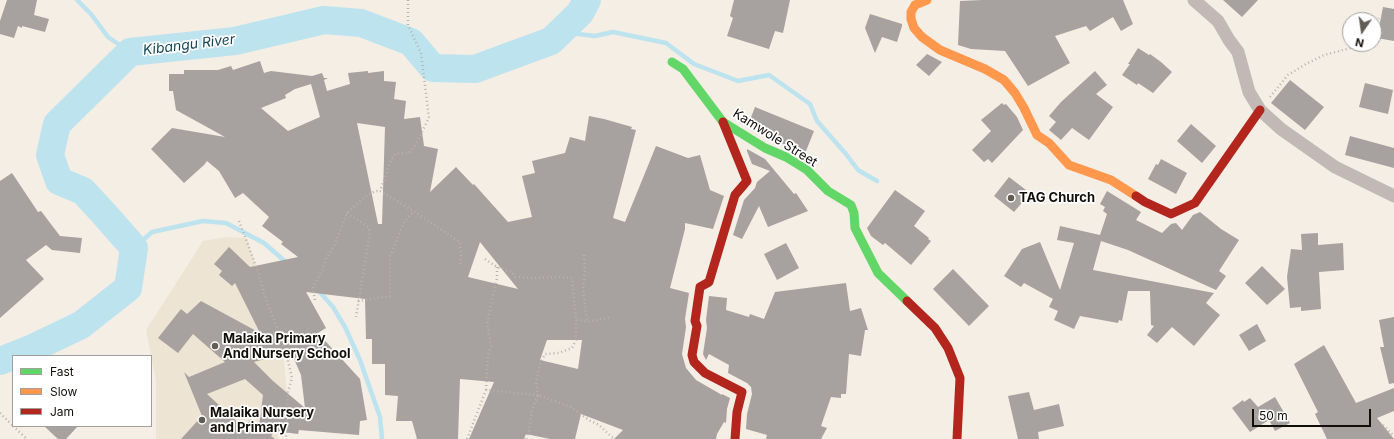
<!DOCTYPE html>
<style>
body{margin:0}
#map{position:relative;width:1394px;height:439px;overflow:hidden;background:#f4eee5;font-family:Inter,sans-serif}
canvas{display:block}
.legend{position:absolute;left:12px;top:355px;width:140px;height:72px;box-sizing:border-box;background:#fff;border:1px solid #a09f9d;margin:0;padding:5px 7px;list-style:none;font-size:12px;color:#120e09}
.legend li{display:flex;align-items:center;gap:8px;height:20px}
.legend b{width:20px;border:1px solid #a09f9d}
.north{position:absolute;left:1342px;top:12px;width:40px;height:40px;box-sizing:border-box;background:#fff;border:1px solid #a09f9d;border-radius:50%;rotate:193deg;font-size:11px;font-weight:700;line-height:16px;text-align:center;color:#120e09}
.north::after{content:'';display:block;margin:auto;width:14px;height:18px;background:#615c56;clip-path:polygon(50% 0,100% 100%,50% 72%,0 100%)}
.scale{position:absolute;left:1252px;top:409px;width:119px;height:18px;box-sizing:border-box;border:2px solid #120e09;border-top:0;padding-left:5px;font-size:12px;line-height:14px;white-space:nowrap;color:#120e09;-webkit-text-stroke:3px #fff;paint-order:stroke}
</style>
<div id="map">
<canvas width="1394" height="439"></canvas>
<ul class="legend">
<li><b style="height:5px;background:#63d668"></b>Fast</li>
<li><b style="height:5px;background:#ff974d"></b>Slow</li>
<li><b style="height:5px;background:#b3261e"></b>Jam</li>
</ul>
<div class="north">N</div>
<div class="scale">50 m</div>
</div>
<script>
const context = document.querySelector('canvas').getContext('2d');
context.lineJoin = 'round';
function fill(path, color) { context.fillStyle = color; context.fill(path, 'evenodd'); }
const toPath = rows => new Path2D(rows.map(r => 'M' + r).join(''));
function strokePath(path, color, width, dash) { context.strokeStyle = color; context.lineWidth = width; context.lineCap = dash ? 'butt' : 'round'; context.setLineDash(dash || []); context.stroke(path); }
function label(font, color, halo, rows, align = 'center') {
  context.font = font + ' Inter,sans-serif'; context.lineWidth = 3.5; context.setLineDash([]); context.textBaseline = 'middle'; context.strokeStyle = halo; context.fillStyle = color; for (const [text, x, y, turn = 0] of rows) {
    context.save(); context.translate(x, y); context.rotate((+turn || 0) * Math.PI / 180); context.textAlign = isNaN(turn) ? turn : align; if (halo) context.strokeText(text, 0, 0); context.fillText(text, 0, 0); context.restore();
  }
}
const built = toPath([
 [226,237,247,238,278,332,284,359,287,398,278,439,156,439,156,380,146,330,203,241]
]);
const stream = toPath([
 [77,0,91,14,108,37,130,52],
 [561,32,595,36,613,32,666,43,694,64,738,81,769,75,810,104,817,121,846,154,858,170,877,181],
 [134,248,152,232,203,221,226,223,264,243,287,263],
 [318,290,333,307,345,327,360,360,380,417,382,439]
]);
const river = toPath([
 [0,361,33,348,81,325,128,288,134,248,106,216,83,191,59,181,50,155,57,124,130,52,235,41,324,20,361,23,411,42,433,68,475,69,551,41,580,13,587,0]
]);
const building = toPath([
 [7,0,37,0,34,15,49,19,45,32,22,26,22,28,18,26,14,38,0,34,0,21],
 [734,0,790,0,783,33,775,31,769,49,727,36,733,18,730,16],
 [982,0,1123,0,1133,24,1121,31,1113,17,1090,31,1086,26,1055,36,1070,63,1028,86,1005,51,971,49,958,45,960,1],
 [1223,0,1258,0,1242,17],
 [1383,7,1394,9,1394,41,1377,38],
 [870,14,902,24,902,26,897,42,882,37,875,53,865,28],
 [1138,48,1149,55,1150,54,1161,62,1172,72,1153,93,1138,83,1137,85,1122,75,1130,64,1128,64],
 [927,54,942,62,929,76,916,65],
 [260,61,264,73,271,71,312,76,322,73,324,78,328,78,324,80,327,91,350,84,348,73,368,71,368,73,384,71,384,81,396,82,394,99,406,101,404,119,420,117,424,146,438,149,430,192,456,167,473,185,474,184,508,222,532,217,522,176,535,173,532,161,565,153,570,137,585,141,589,116,604,119,632,127,631,129,636,130,613,218,625,222,656,146,688,158,700,155,710,190,724,196,713,229,685,223,685,229,670,288,689,293,685,319,686,327,682,354,686,368,696,380,722,395,722,394,730,398,727,409,726,423,724,422,717,434,716,439,614,439,623,430,581,414,575,439,550,439,526,434,524,439,469,439,494,382,460,379,458,439,417,439,412,421,396,421,398,396,385,395,385,364,372,364,372,339,366,339,365,299,306,292,326,328,318,333,360,379,367,420,360,421,359,435,299,430,298,434,275,431,271,436,275,439,181,439,202,416,184,372,189,377,225,362,193,334,178,353,158,338,181,309,187,314,201,301,260,333,235,283,232,286,219,275,222,271,214,264,229,247,250,267,298,257,281,244,283,242,262,226,269,217,243,193,235,198,219,171,207,161,204,165,184,183,151,149,172,128,225,137,176,110,173,91,169,91,169,74,184,74,184,70,218,70,231,66,233,70],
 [311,84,320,117,288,131,261,108,286,98,285,95,295,89],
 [357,123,385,127,382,224,378,224],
 [480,242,518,289,468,277],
 [547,340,582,340,578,369,540,360],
 [291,352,301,375,305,408,273,381,254,362],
 [245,379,263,395,259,426,251,419,244,428,207,394],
 [1095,71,1107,85,1096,94,1113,107,1089,140,1072,128,1061,140,1049,130,1056,122,1049,116,1061,102],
 [1290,80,1324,107,1305,130,1271,103],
 [1365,83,1393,90,1388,114,1359,107],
 [1002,103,1004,105,1006,104,1017,117,1023,130,992,163,988,159,984,162,972,150,991,131,981,120],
 [755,107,814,131,804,156,790,147,770,139,748,125],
 [1191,124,1216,146,1202,163,1177,141],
 [1350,136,1394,148,1394,168,1345,155],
 [747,149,765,159,794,194,796,193,808,211,768,227,759,206,742,239,733,235,744,200,755,188,757,182,770,171,752,164,747,151],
 [1161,159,1187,173,1176,194,1148,179,1156,164,1158,165],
 [12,173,38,212,41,211,60,236,82,238,80,253,52,250,46,245,26,260,44,279,0,318,0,181],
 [1009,177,1026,190,1022,194,1026,198,1014,212,994,196],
 [895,190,925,211,914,226,929,238,928,239,931,241,911,265,885,243,883,245,871,236,867,228],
 [1107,191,1141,212,1136,220,1162,233,1171,224,1176,223,1182,230,1193,215,1200,212,1221,229,1239,240,1219,271,1226,276,1216,290,1128,250,1101,241,1093,270,1214,293,1206,303,1220,315,1194,346,1172,327,1157,343,1147,335,1154,326,1151,325,1150,291,1128,291,1122,321,1119,320,1118,323,1080,316,1074,329,1054,320,1058,311,1049,307,1053,299,1024,283,1021,287,1004,276,1022,249,1040,242,1060,290,1074,243,1057,240,1060,226,1100,235,1107,214,1103,211,1105,207,1100,204],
 [1318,233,1318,245,1343,243,1344,270,1319,272,1321,309,1301,311,1301,307,1290,308,1287,277,1291,249,1302,250,1301,234],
 [786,243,799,268,777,280,764,254],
 [1262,266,1285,289,1267,305,1245,283],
 [953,269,989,306,969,326,933,289],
 [846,283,850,311,861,308,868,330,865,330,861,356,849,354,846,394,841,394,841,398,831,397,821,426,827,428,821,439,766,439,767,435,746,429,747,414,752,394,751,387,747,383,728,373,729,365,709,354,706,360,703,354,707,328,706,320,709,296,727,298,726,310,749,317,750,314,764,319,775,292],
 [1394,317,1394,383,1389,384,1380,347,1384,347,1379,320],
 [1257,324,1266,341,1249,351,1239,335],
 [1324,345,1356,403,1394,388,1394,411,1377,418,1394,439,1327,439,1315,414,1318,412,1294,364],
 [1029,392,1034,410,1059,404,1064,426,1038,432,1039,439,1018,439,1008,396],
 [1275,397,1290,423,1275,431,1269,420,1250,432,1232,408,1243,400,1244,402,1250,398,1258,407],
 [44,426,78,426,66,439,58,439]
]);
const path = toPath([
 [408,0,408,25,421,53,429,118,414,147,409,153,395,154,390,162,386,175,380,191,412,210,460,242,461,256,460,267],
 [1374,25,1379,18],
 [1270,97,1288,75,1306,64,1324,55,1355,47,1359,44],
 [347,213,368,227,370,232,356,317],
 [239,221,258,272,266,300,283,342,290,369,292,378,288,392,286,439],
 [584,255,585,270,583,288,587,322],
 [485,259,497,267,512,272,515,277,531,278,559,277,572,278,576,320,580,320,587,322,612,317],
 [315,300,313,289,314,285,323,269,326,259,334,246,347,213,365,197,375,191,380,191],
 [358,301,390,296,390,257,404,222,413,212],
 [486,390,488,355,491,346,487,324,497,278,497,267],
 [0,413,13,426],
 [1383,425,1394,436],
 [13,426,27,439],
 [467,439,486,390,538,395,536,383,540,364,545,354,559,353,572,348,576,340,576,320],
 [526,439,529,430,532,410,538,395,571,407,589,420,599,425,614,439]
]);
const street = toPath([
 [1194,0,1218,21,1229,40,1238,52,1249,92,1260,110,1281,129,1335,167,1394,196]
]);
const fast = toPath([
 [672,62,683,69,723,122,765,148,786,157,807,170,828,191,851,205,854,213,855,228,878,273,907,301]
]);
const slow = toPath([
 [927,0,915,5,911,12,911,19,914,28,922,37,940,50,985,69,1004,80,1015,93,1024,108,1037,135,1049,143,1069,165,1111,180,1136,196]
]);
const jam = toPath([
 [723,122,747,181,735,195,709,282,700,287,695,321,697,326,692,355,694,362,705,373,742,392,737,412,735,439],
 [1136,196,1145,202,1171,214,1195,203,1260,110],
 [907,301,935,328,948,348,960,378,957,439]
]);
const markers = [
 [1011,198,4,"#615c56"],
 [215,346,4,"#615c56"],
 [202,420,4,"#615c56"]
];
const streetNames = [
 ["Kamwole Street",775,138,32]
];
const poiNames = [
 ["TAG Church",1019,198],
 ["Malaika Primary",223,339],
 ["And Nursery School",223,354],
 ["Malaika Nursery",210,413],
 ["and Primary",210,428]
];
const waterNames = [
 ["Kibangu River",189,45,-7]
];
fill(built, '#eee4d4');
strokePath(stream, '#bde3ef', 4.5);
strokePath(river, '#bde3ef', 28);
fill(building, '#a7a19f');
strokePath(path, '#b8b2af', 2.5, [1, 3]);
strokePath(street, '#c2b9b7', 13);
strokePath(fast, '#63d668', 9);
strokePath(slow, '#ff974d', 9);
strokePath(jam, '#b3261e', 9);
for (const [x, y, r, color] of markers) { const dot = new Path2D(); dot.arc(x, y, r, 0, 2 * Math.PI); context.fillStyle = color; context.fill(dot); strokePath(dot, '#fff', 1.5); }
label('13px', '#120e09', '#fff', streetNames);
label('bold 13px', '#120e09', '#fff', poiNames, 'left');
label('italic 14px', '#154555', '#fff', waterNames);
</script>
